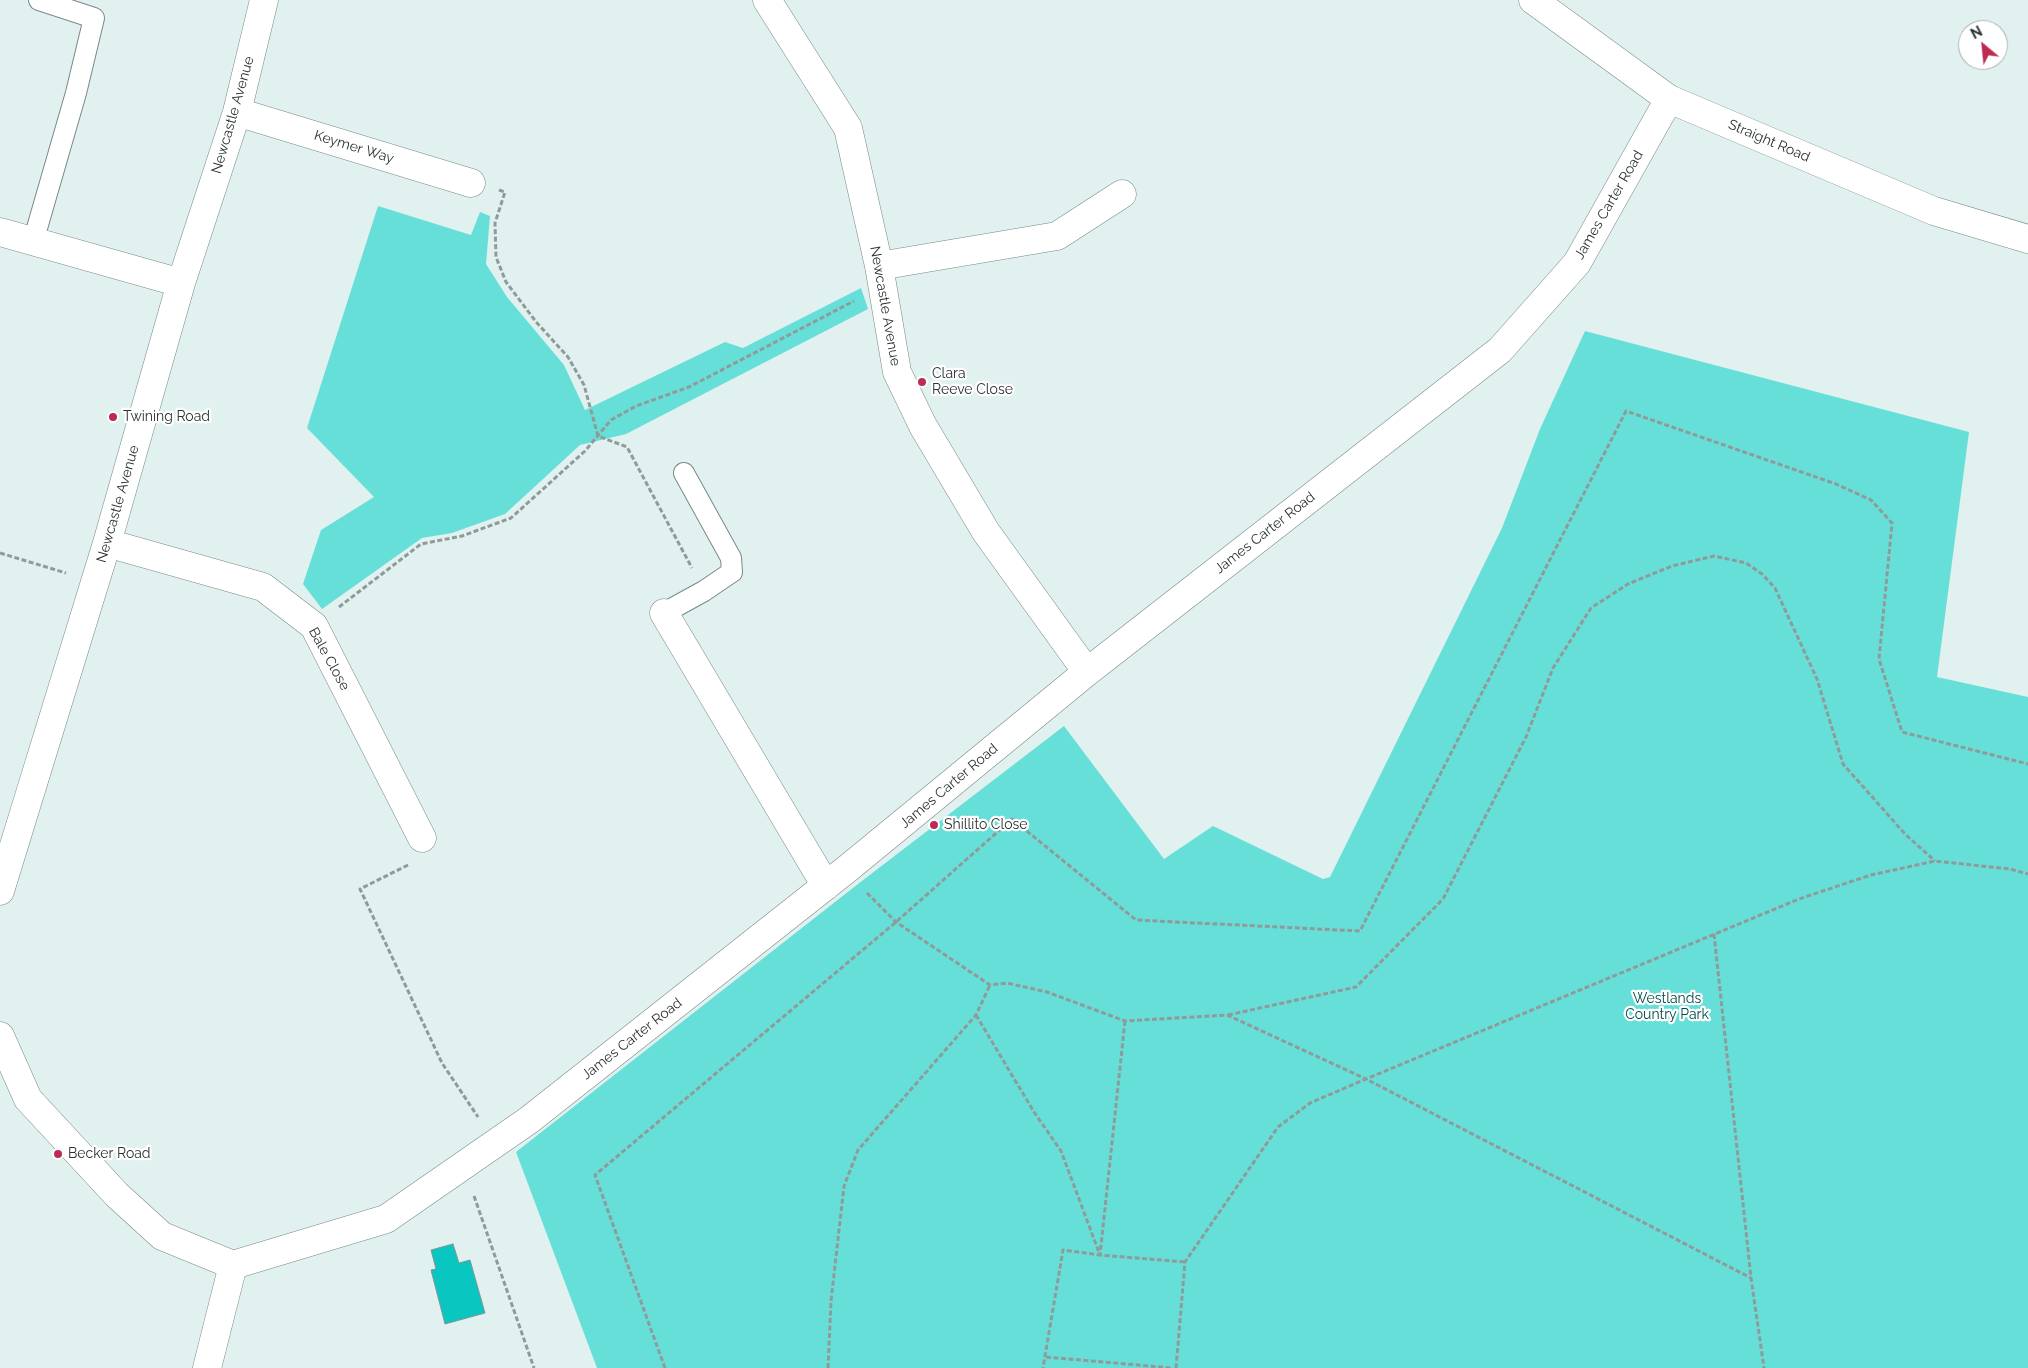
<!DOCTYPE html>
<style>
body{margin:0}
#map{position:relative;width:2028px;height:1368px;overflow:hidden;background:#e0f1ef;font-family:Raleway,sans-serif}
canvas{display:block}
.north{position:absolute;left:1958px;top:20px;width:50px;height:50px;box-sizing:border-box;background:#fff;border:1px solid #aaadad;border-radius:50%;rotate:332deg;font-size:14px;font-weight:700;line-height:20px;text-align:center;color:#2b3231}
.north::after{content:'';display:block;margin:auto;width:18px;height:22px;background:#bc2c52;clip-path:polygon(50% 0,100% 100%,50% 72%,0 100%)}
</style>
<div id="map">
<canvas width="2028" height="1368"></canvas>
<div class="north">N</div>
</div>
<script>
const context = document.querySelector('canvas').getContext('2d');
context.lineJoin = 'round';
function fill(path, color) { context.fillStyle = color; context.fill(path, 'evenodd'); }
const toPath = rows => new Path2D(rows.map(r => 'M' + r).join(''));
function strokePath(path, color, width, dash) { context.strokeStyle = color; context.lineWidth = width; context.lineCap = dash ? 'butt' : 'round'; context.setLineDash(dash || []); context.stroke(path); }
function label(font, color, halo, rows, align = 'center') {
  context.font = font + ' Raleway,sans-serif'; context.lineWidth = 4.5; context.setLineDash([]); context.textBaseline = 'middle'; context.strokeStyle = halo; context.fillStyle = color; for (const [text, x, y, turn = 0] of rows) {
    context.save(); context.translate(x, y); context.rotate((+turn || 0) * Math.PI / 180); context.textAlign = isNaN(turn) ? turn : align; if (halo) context.strokeText(text, 0, 0); context.fillText(text, 0, 0); context.restore();
  }
}
const green = toPath([
 [378,206,471,235,480,212,490,216,486,264,507,297,564,365,585,410,725,342,743,348,861,288,868,309,626,434,580,445,505,514,452,533,422,538,322,609,303,584,321,530,374,497,307,428],
 [1585,331,1969,432,1937,677,2028,697,2028,1368,597,1368,516,1152,858,884,1064,726,1164,859,1213,826,1323,879,1330,877,1502,528,1540,429]
]);
const building = toPath([
 [453,1244,459,1263,470,1260,485,1313,445,1324,431,1270,436,1269,431,1250,453,1244]
]);
const path = toPath([
 [499,190,505,192,495,223,496,257,506,282,537,323,568,357,584,385,598,436,627,447,692,568],
 [0,553,66,573],
 [339,607,421,544,462,536,511,518,585,451,611,420,636,406,689,387,854,301],
 [408,865,360,889,442,1063,478,1117],
 [867,893,896,922,990,985,1007,983,1047,992,1125,1021,1227,1015,1366,1079,1799,899,1871,875,1935,861,2010,869,2028,874],
 [1714,934,1751,1278,1764,1368],
 [976,1015,1034,1112,1061,1151,1100,1255,1063,1250,1043,1368],
 [1228,1015,1356,987,1443,899,1526,737,1553,668,1591,608,1628,584,1672,566,1714,556,1746,563,1762,574,1775,588,1817,679,1843,764,1905,834,1935,861],
 [1125,1021,1100,1255,1185,1262],
 [474,1196,534,1368],
 [1046,1357,1172,1368],
 [665,1368,595,1175,896,922,1012,819,1136,920,1360,931,1626,411,1836,484,1871,500,1892,523,1879,659,1902,732,2028,764],
 [828,1368,831,1301,844,1186,858,1150,976,1015,990,985],
 [1176,1368,1185,1262,1278,1127,1310,1103,1366,1079,1751,1278]
]);
const lane = toPath([
 [33,242,76,93,94,18,39,0],
 [664,613,704,591,732,572,731,558,684,473]
]);
const street = toPath([
 [767,0,848,128,879,266,897,372,923,426,986,532,1087,672],
 [237,112,471,183],
 [0,232,181,283],
 [879,266,1057,236,1122,194],
 [107,543,263,587,314,626,422,838],
 [664,613,826,886],
 [0,891,107,543,181,283,237,112,264,0],
 [0,1036,28,1099,117,1195,162,1236,233,1265,386,1219,529,1120,847,869,1087,672,1500,350,1577,263,1669,99],
 [207,1368,233,1265]
]);
const secondary = toPath([
 [1533,0,1669,99,1934,211,2028,239]
]);
const markers = [
 [922,382,5,"#bc2c52"],
 [113,417,5,"#bc2c52"],
 [934,825,5,"#bc2c52"],
 [58,1154,5,"#bc2c52"]
];
const streetNames = [
 ["Newcastle Avenue",233,115,-74],
 ["Straight Road",1769,141,23],
 ["Keymer Way",354,147,17],
 ["James Carter Road",1609,205,-60],
 ["Newcastle Avenue",885,306,80],
 ["Newcastle Avenue",118,504,-74],
 ["James Carter Road",1265,533,-38],
 ["Bale Close",329,659,61],
 ["James Carter Road",949,786,-40],
 ["James Carter Road",632,1039,-38]
];
const poiNames = [
 ["Clara",932,374],
 ["Reeve Close",932,390],
 ["Twining Road",123,417],
 ["Shillito Close",944,825],
 ["Becker Road",68,1154]
];
const parkNames = [
 ["Westlands",1667,999],
 ["Country Park",1667,1015]
];
fill(green, '#67dfd9');
fill(building, '#09c6c0');
strokePath(building, '#849493', 1);
strokePath(lane, '#798988', 22);
strokePath(street, '#798988', 29);
strokePath(secondary, '#798988', 29);
strokePath(path, '#8f9b9a', 3, [5, 2.5]);
strokePath(lane, '#fff', 20);
strokePath(street, '#fff', 28);
strokePath(secondary, '#fff', 28);
for (const [x, y, r, color] of markers) { const dot = new Path2D(); dot.arc(x, y, r, 0, 2 * Math.PI); context.fillStyle = color; context.fill(dot); strokePath(dot, '#fff', 2); }
label('14px', '#2b3231', '#fff', streetNames);
label('14px', '#2b3231', '#fff', poiNames, 'left');
label('14px', '#004846', '#fff', parkNames);
</script>
